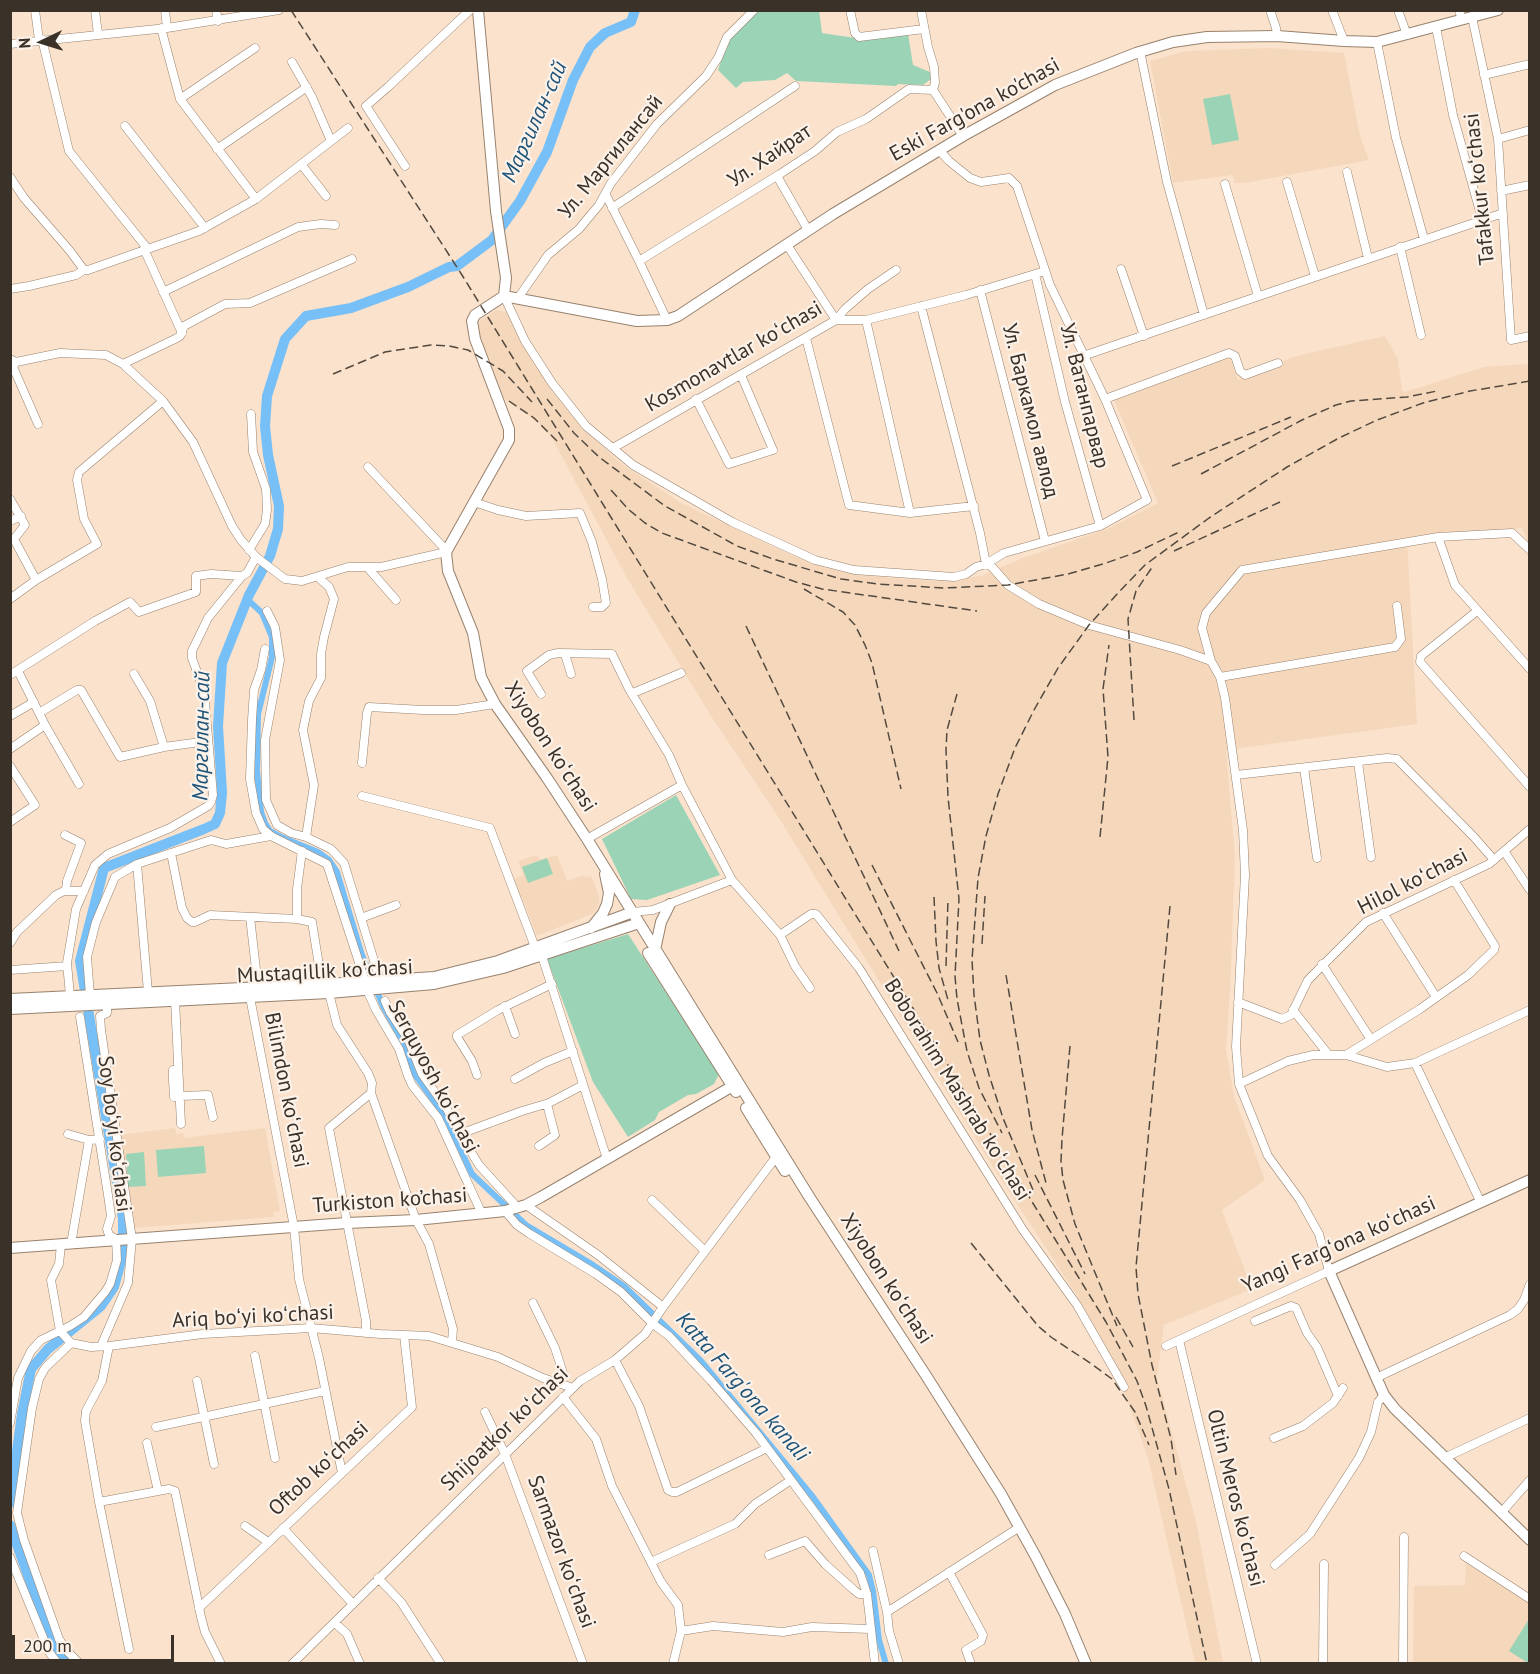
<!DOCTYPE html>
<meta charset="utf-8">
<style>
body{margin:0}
#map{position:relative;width:1540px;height:1674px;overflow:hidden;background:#fae2cc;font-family:"PT Sans",sans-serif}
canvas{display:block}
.frame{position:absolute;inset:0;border:12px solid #3a3128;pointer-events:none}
.north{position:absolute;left:12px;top:12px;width:60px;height:60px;-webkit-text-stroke:4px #fcf2e9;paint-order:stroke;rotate:266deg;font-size:16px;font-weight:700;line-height:24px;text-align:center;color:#3a3128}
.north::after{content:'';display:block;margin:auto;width:21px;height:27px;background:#3a3128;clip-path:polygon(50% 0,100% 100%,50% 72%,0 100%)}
.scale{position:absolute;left:12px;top:1635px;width:162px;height:27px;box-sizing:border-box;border:3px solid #3a3128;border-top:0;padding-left:8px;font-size:18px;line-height:21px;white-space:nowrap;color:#3a3128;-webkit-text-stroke:4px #fcf2e9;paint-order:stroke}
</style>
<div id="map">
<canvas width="1540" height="1674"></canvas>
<div class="frame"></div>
<div class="north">N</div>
<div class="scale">200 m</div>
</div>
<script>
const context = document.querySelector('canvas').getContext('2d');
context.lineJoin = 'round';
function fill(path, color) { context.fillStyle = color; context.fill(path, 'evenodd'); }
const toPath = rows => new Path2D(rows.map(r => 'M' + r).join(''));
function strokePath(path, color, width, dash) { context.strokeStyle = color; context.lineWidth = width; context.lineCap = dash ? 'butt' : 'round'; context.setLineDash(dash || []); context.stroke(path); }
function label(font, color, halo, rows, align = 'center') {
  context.font = font + ' "PT Sans",sans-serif'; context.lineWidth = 4.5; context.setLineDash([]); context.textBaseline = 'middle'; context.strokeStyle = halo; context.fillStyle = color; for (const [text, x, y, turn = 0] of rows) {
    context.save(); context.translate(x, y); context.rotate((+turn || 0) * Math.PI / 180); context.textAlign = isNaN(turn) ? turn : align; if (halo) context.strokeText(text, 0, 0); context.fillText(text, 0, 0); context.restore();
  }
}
const built = toPath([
 [1269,48,1344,53,1360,136,1369,160,1245,183,1235,183,1232,175,1173,183,1150,61,1187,51],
 [496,310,506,312,513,320,553,390,584,430,623,465,681,503,789,554,838,571,892,578,937,581,981,576,1020,559,1110,528,1158,503,1114,400,1230,357,1238,380,1296,356,1385,336,1398,359,1402,390,1405,392,1484,367,1529,364,1529,543,1528,543,1522,528,1407,538,1417,724,1226,750,1235,858,1230,991,1226,1049,1234,1096,1265,1180,1222,1210,1252,1289,1164,1325,1157,1378,1196,1521,1223,1663,1195,1663,1148,1458,1115,1366,1078,1297,993,1167,779,818,711,716,627,578,552,438,539,423,504,399,492,374,477,326,481,320],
 [537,855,540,860,557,855,567,881,584,875,585,878,591,876,599,895,599,904,594,913,537,936,522,897,519,898,512,880,523,875,518,861],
 [175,1128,176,1134,183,1133,184,1138,265,1128,280,1211,274,1212,274,1217,134,1228,119,1135],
 [1466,1558,1529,1602,1529,1663,1413,1664,1414,1586,1465,1585]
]);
const green = toPath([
 [819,10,822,33,855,38,908,34,913,65,932,73,931,79,923,85,898,84,896,86,796,81,787,73,775,80,743,82,736,88,718,70,728,40,756,11],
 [1230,94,1239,140,1212,145,1203,99],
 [676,795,720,875,647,900,631,899,602,839],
 [547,858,553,874,528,883,522,867],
 [628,934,719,1074,714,1084,696,1094,688,1095,659,1112,655,1120,628,1137,593,1082,547,959],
 [204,1146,206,1173,158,1177,156,1150],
 [144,1152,146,1186,128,1187,126,1154],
 [1529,1619,1530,1661,1528,1663,1509,1651]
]);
const canal = toPath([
 [248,600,262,613,272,637,272,657,258,714,257,771,261,812,265,823,270,831,281,837,318,852,329,860,337,872,362,955,383,1006,401,1038,413,1072,444,1115,472,1174,526,1225,590,1263,624,1286,701,1361,813,1497,869,1575,873,1591,879,1640,886,1664]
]);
const river = toPath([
 [10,1503,22,1414,31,1369,48,1349,101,1306,114,1287,123,1254,123,1219,80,961,104,868,204,829,215,824,220,813,222,793,218,726,222,663,249,595,270,556,278,529,279,506,268,455,265,426,267,396,285,339,306,316,351,308,408,287,449,267,457,266,492,240,520,201,547,152,573,80,590,47,605,33,631,22,635,10],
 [10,1525,50,1637,69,1664]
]);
const minor = toPath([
 [35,10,39,40],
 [95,10,98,34],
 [165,10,167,28],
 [216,10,218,21],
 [850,10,855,33,859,37,924,29],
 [921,10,928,47,934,67,935,83,933,90],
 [1270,10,1276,28,1277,36],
 [1332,10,1344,41],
 [1398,10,1407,35],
 [1459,10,1462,20],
 [1472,17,1498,139,1511,340,1530,336],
 [1436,27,1453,115,1482,219],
 [161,28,180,99,256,199],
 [42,39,69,151,147,248],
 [1377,42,1396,138,1424,239],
 [10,44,167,28,279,10],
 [1140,51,1167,182,1204,315],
 [292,62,312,97,331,141],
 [1484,75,1530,64],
 [180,99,255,48],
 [125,126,205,228],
 [1498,139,1530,130],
 [217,149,307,87],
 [301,164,326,196],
 [405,166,366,106,388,87,470,10],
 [1347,172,1368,258],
 [777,176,808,230],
 [10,177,24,198,70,251,84,270,88,270,199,231,256,199,348,128],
 [1287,182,1315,276],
 [1225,184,1258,296],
 [1501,191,1530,185],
 [606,195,639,261],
 [612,208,795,86],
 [787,245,836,320,866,320,966,295,1045,271],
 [1400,247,1421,335],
 [144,249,182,333],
 [1121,269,1144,336],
 [1035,274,1065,402,1100,526],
 [10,289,29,286,76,275,84,270],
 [980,290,1045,541],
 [163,292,298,227,321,224,335,225],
 [504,296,525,341,552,383,586,426,633,465,732,522,815,560,854,570,954,577,966,574,976,567,986,564,992,567,1008,585,1039,604,1089,625,1180,650,1211,661,1220,677,1225,698,1243,830,1245,875,1236,1047,1239,1084,1268,1156,1300,1200,1319,1234,1329,1271,1166,1346],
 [518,298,548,255,579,229,599,205,611,183,657,124,706,76,718,58,727,37,754,10],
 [921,306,980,533,986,564,1004,553,1100,526,1147,500,1105,399,1050,285,1017,186,1009,178,981,182,970,178,949,161,940,151],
 [667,320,639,261,780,174,815,151,837,132,866,119,909,89,933,90,963,136],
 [866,320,910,513],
 [806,338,849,505,910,513,974,506],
 [1083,356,1503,213],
 [10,359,16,362,60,353,106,355,123,364,163,401,193,442,232,526,241,540,256,557,285,579,302,581,348,567,381,567,446,552],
 [16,362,13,367,38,424],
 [123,364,177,338,180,336,184,326,225,304,250,303,352,259],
 [696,399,729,464,773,450,741,375],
 [1105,399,1229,353,1235,356,1240,371,1245,375,1278,363],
 [613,448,836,320,845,309,868,289,896,270],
 [368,467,446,550],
 [10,499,25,525,14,539,16,543,36,580],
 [474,502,498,510,526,516,580,513,592,542,602,579,606,603,602,607,593,607],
 [10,521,21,516],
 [1438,537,1455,585,1530,669],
 [249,550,265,524,267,510,266,489,253,452,251,414],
 [368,568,396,600],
 [319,578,329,587,334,599,324,637,321,654,321,678,309,701,303,730,314,785,306,837,331,849,344,863,380,980],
 [10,599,36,580,97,544,84,519,77,480,79,472,163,401],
 [267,611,275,627,280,660,265,740,266,800,277,825,291,833,306,837],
 [1477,611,1421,656,1420,662,1530,787],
 [265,649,261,670,254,690,252,720,250,779,256,813,263,829,271,836,327,864,365,981],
 [565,654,571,674],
 [1211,661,1202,628,1206,613,1242,570,1438,537,1512,533,1530,550],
 [18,671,45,725,79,784],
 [134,674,150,701,164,747],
 [10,675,95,621,130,602,139,612,196,592,196,576,211,574,242,576],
 [1220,677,1395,647,1401,639,1397,606],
 [633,693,681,673],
 [541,694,527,671,549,655,558,653,612,654,629,689,669,755,682,785,732,880,653,910,633,912],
 [39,713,77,690,81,690,120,757,164,747,208,741],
 [10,716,34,702],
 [10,749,45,725],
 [1358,762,1371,857],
 [362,763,367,713,369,707,423,710,456,710,495,704],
 [10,766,35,805,10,822],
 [1304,768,1317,858],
 [1236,775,1387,758,1397,759,1474,837,1494,860],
 [362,796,490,828,535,947],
 [65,835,81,843,67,881,66,890],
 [587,839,682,785],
 [1504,851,1530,890],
 [171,853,182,908,187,918,192,922,195,922,210,915,297,919,312,922,322,984],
 [137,864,148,992],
 [732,880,780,935,811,914,816,914,859,968,1023,1230,1077,1305,1124,1387],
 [1383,913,1436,997],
 [250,917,258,987],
 [361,918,396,905],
 [297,919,297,889,302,851],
 [780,935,795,966,810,988],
 [10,943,17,932,56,895,64,891,84,891],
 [542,956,607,1159],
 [1322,964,1370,1038],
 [10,970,67,966],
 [367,990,376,1010,399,1049,408,1076,412,1085,438,1118,482,1214],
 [249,992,294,1227,299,1279,319,1358,342,1473],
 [329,993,337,1025,368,1073,372,1083,371,1093,329,1128,366,1321,366,1333],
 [90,995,87,957,96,922,115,877,137,864,211,840,226,844,271,836],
 [70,996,67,963,76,909,95,865,108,854,170,828,208,806,211,802,213,795,204,691,192,658,192,651,208,618,242,576,247,573,256,557],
 [175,1000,181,1124],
 [385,1001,390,1012,408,1039,422,1074,447,1109,460,1134],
 [1238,1002,1282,1019,1291,1015,1308,980,1366,922,1489,864,1530,829],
 [505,1006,515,1034],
 [1293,1010,1328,1054],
 [1346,1055,1420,1009,1468,975,1494,950,1495,946,1454,880],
 [1415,1063,1481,1203],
 [173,1070,173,1080],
 [477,1075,472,1061,457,1037,457,1035,498,1010,552,984],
 [515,1079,544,1063,573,1051],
 [1239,1084,1288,1061,1313,1055,1346,1055,1387,1067,1415,1063,1530,1010],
 [371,1093,416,1220,429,1244,453,1329,452,1342],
 [180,1096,208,1095,213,1117],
 [174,1097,173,1080,179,1080],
 [68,1134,89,1140],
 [539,1146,555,1135,547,1104],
 [652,1200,705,1251],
 [526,1205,598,1255,663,1307],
 [518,1208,479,1165,460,1134,522,1111,549,1103,583,1085],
 [505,1211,517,1225,530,1234,596,1274,621,1292,653,1324,669,1336,711,1381,756,1433,860,1573,867,1594,875,1664],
 [71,1244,89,1140,100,1139],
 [61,1245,59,1264,51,1280,60,1331,71,1343,91,1347,109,1346,203,1334,311,1328,380,1334,429,1336,498,1357,543,1378,573,1388],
 [533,1303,555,1348,563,1373,555,1382],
 [1255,1321,1291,1306,1296,1308,1307,1333,1317,1347,1338,1396],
 [1179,1340,1257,1664],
 [71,1343,45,1368,39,1379,32,1408,17,1513,24,1540,59,1639,66,1650,80,1664],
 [101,1346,128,1283,132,1239,101,1030,100,1016,107,1013,107,1003],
 [109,1346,102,1381,86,1411,85,1421,99,1502,169,1489,175,1491,201,1617,205,1632,221,1664],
 [255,1356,275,1458],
 [615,1360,639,1406,668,1490,672,1492,677,1492,767,1448],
 [1376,1378,1510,1315,1518,1309,1524,1300,1530,1284],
 [197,1381,214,1464],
 [563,1397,596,1439,612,1486,661,1582,678,1605,681,1631,673,1664],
 [485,1412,505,1454,583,1664],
 [10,1423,18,1378,31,1351,41,1340,70,1326,84,1317,105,1292,110,1284,117,1260,116,1239,109,1235,107,1229,111,1216,108,1195,80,1017],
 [156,1427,325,1391],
 [1274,1438,1303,1426,1333,1403,1343,1388],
 [147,1443,158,1491],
 [1444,1458,1530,1418],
 [99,1502,129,1649],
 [1501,1513,1530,1480],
 [245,1526,268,1542],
 [283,1528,353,1604],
 [873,1551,887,1612,889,1631,899,1664],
 [769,1555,805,1541,825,1564,854,1590,859,1594,867,1594],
 [1464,1556,1530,1599],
 [10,1557,49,1652,58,1664],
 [651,1562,735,1524,755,1504,791,1480],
 [1275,1565,1310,1534,1359,1458,1371,1432,1378,1402,1384,1395],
 [949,1572,983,1635,981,1641,966,1650,971,1664],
 [378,1578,401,1602,441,1664],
 [199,1608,412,1407,404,1335],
 [887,1612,1015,1530],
 [335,1623,347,1634,360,1664],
 [681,1631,713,1626,783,1632,812,1627,870,1629],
 [292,1664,580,1381,615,1360,645,1334,663,1307,776,1157],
 [1323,1664,1324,1564],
 [1403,1664,1404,1537]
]);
const major = toPath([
 [478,10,496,211,506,278,504,296],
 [504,296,475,315,472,321,475,339,509,429,509,440,446,552,448,571,473,633,481,677,495,704,547,778,587,839,810,1198,925,1374,1001,1494,1036,1557,1065,1614,1086,1664],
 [504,296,637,321,667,320,678,316,833,214,963,136,1055,85,1136,53,1173,42,1207,37,1277,36,1344,41,1377,42,1498,10],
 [591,928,603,913,607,904,609,893,605,874],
 [655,950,661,922,670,904],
 [648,953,736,1092],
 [10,999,327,984,434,977,498,961,633,912],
 [10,1009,329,993,434,984,503,968,639,923],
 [746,1108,785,1171],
 [1530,1180,1329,1271,1384,1395,1395,1409,1530,1540],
 [10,1248,347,1223,416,1220,505,1211,526,1205,541,1197,738,1083]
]);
const rail = toPath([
 [291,10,462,275,1106,1322,1137,1381,1146,1406,1169,1489,1207,1664],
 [333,374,385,352,431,345,449,346,468,350,503,371,532,402],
 [547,399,574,433,599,457,665,506,737,546,773,559,841,579,878,584,944,588,1008,585,1068,574,1106,563,1137,552,1179,532],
 [509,401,534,418,557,441],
 [1172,466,1291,417],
 [1201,474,1302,420,1336,405,1351,401,1407,397,1437,391],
 [611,490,628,509,645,523,662,533,796,582,822,589,977,611],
 [1174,551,1280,502],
 [804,589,843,612,855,625,865,645,872,663,901,789],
 [746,626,899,951],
 [957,694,947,730,946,750,948,797,959,899,955,976,957,999,967,1051,979,1088,1002,1133],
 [1134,720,1128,619,1136,591,1153,566],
 [1100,837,1108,757,1103,689,1109,645],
 [872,865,937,993,958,1042],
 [934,897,936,941,939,968,948,1000],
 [1170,906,1136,1267,1138,1294,1152,1365,1171,1439,1176,1475],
 [982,944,985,896],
 [946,966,948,899],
 [1006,975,1032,1130,1046,1183],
 [1070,1046,1062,1139,1061,1161,1063,1180,1075,1224,1117,1326],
 [1035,1175,1085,1274],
 [1033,1190,1003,1118,989,1075,980,1040,974,995,972,960,978,878,986,836,998,794,1015,748,1034,710,1058,668,1089,625,1119,592,1145,565,1209,518,1287,467,1339,438,1377,420,1423,403,1470,391,1530,381],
 [971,1243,1038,1326,1051,1337,1093,1365,1112,1379,1135,1412,1149,1445],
 [1116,1317,1133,1347]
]);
const streetNames = [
 ["Eski Farg'ona ko'chasi",975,110,-29],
 ["Ул. Хайрат",770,156,-34],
 ["Ул. Маргилансай",611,157,-51],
 ["Tafakkur koʻchasi",1480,189,-96],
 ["Kosmonavtlar koʻchasi",734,357,-30],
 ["Ул. Ватанпарвар",1084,396,76],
 ["Ул. Баркамол авлод",1030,411,76],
 ["Xiyobon koʻchasi",550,747,57],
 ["Hilol koʻchasi",1413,882,-27],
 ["Mustaqillik koʻchasi",325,972,-3],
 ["Serquyosh koʻchasi",433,1077,62],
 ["Bilimdon koʻchasi",286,1090,79],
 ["Boborahim Mashrab koʻchasi",957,1090,58],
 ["Soy boʻyi koʻchasi",114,1134,83],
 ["Turkiston ko’chasi",390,1201,-4],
 ["Yangi Fargʻona koʻchasi",1339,1245,-24],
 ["Xiyobon koʻchasi",886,1279,57],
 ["Ariq boʻyi koʻchasi",253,1317,-3],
 ["Shijoatkor koʻchasi",505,1429,-44],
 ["Oftob koʻchasi",319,1469,-43],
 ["Oltin Meros koʻchasi",1235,1498,76],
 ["Sarmazor koʻchasi",561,1552,70]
];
const waterNames = [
 ["Маргилан-сай",535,122,-66],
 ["Маргилан-сай",202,736,-89],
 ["Katta Farg'ona kanali",742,1387,49]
];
fill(built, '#f5d8bc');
fill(green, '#9bd3b6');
strokePath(canal, '#76bff7', 6);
strokePath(river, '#76bff7', 10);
strokePath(minor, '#98826e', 9);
strokePath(major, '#98826e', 12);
strokePath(minor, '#fff', 8);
strokePath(major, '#fff', 10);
strokePath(rail, '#54493e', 1.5, [9, 4.5]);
label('21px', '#3a3128', '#fcf2e9', streetNames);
label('italic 22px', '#1e5378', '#fcf2e9', waterNames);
</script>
